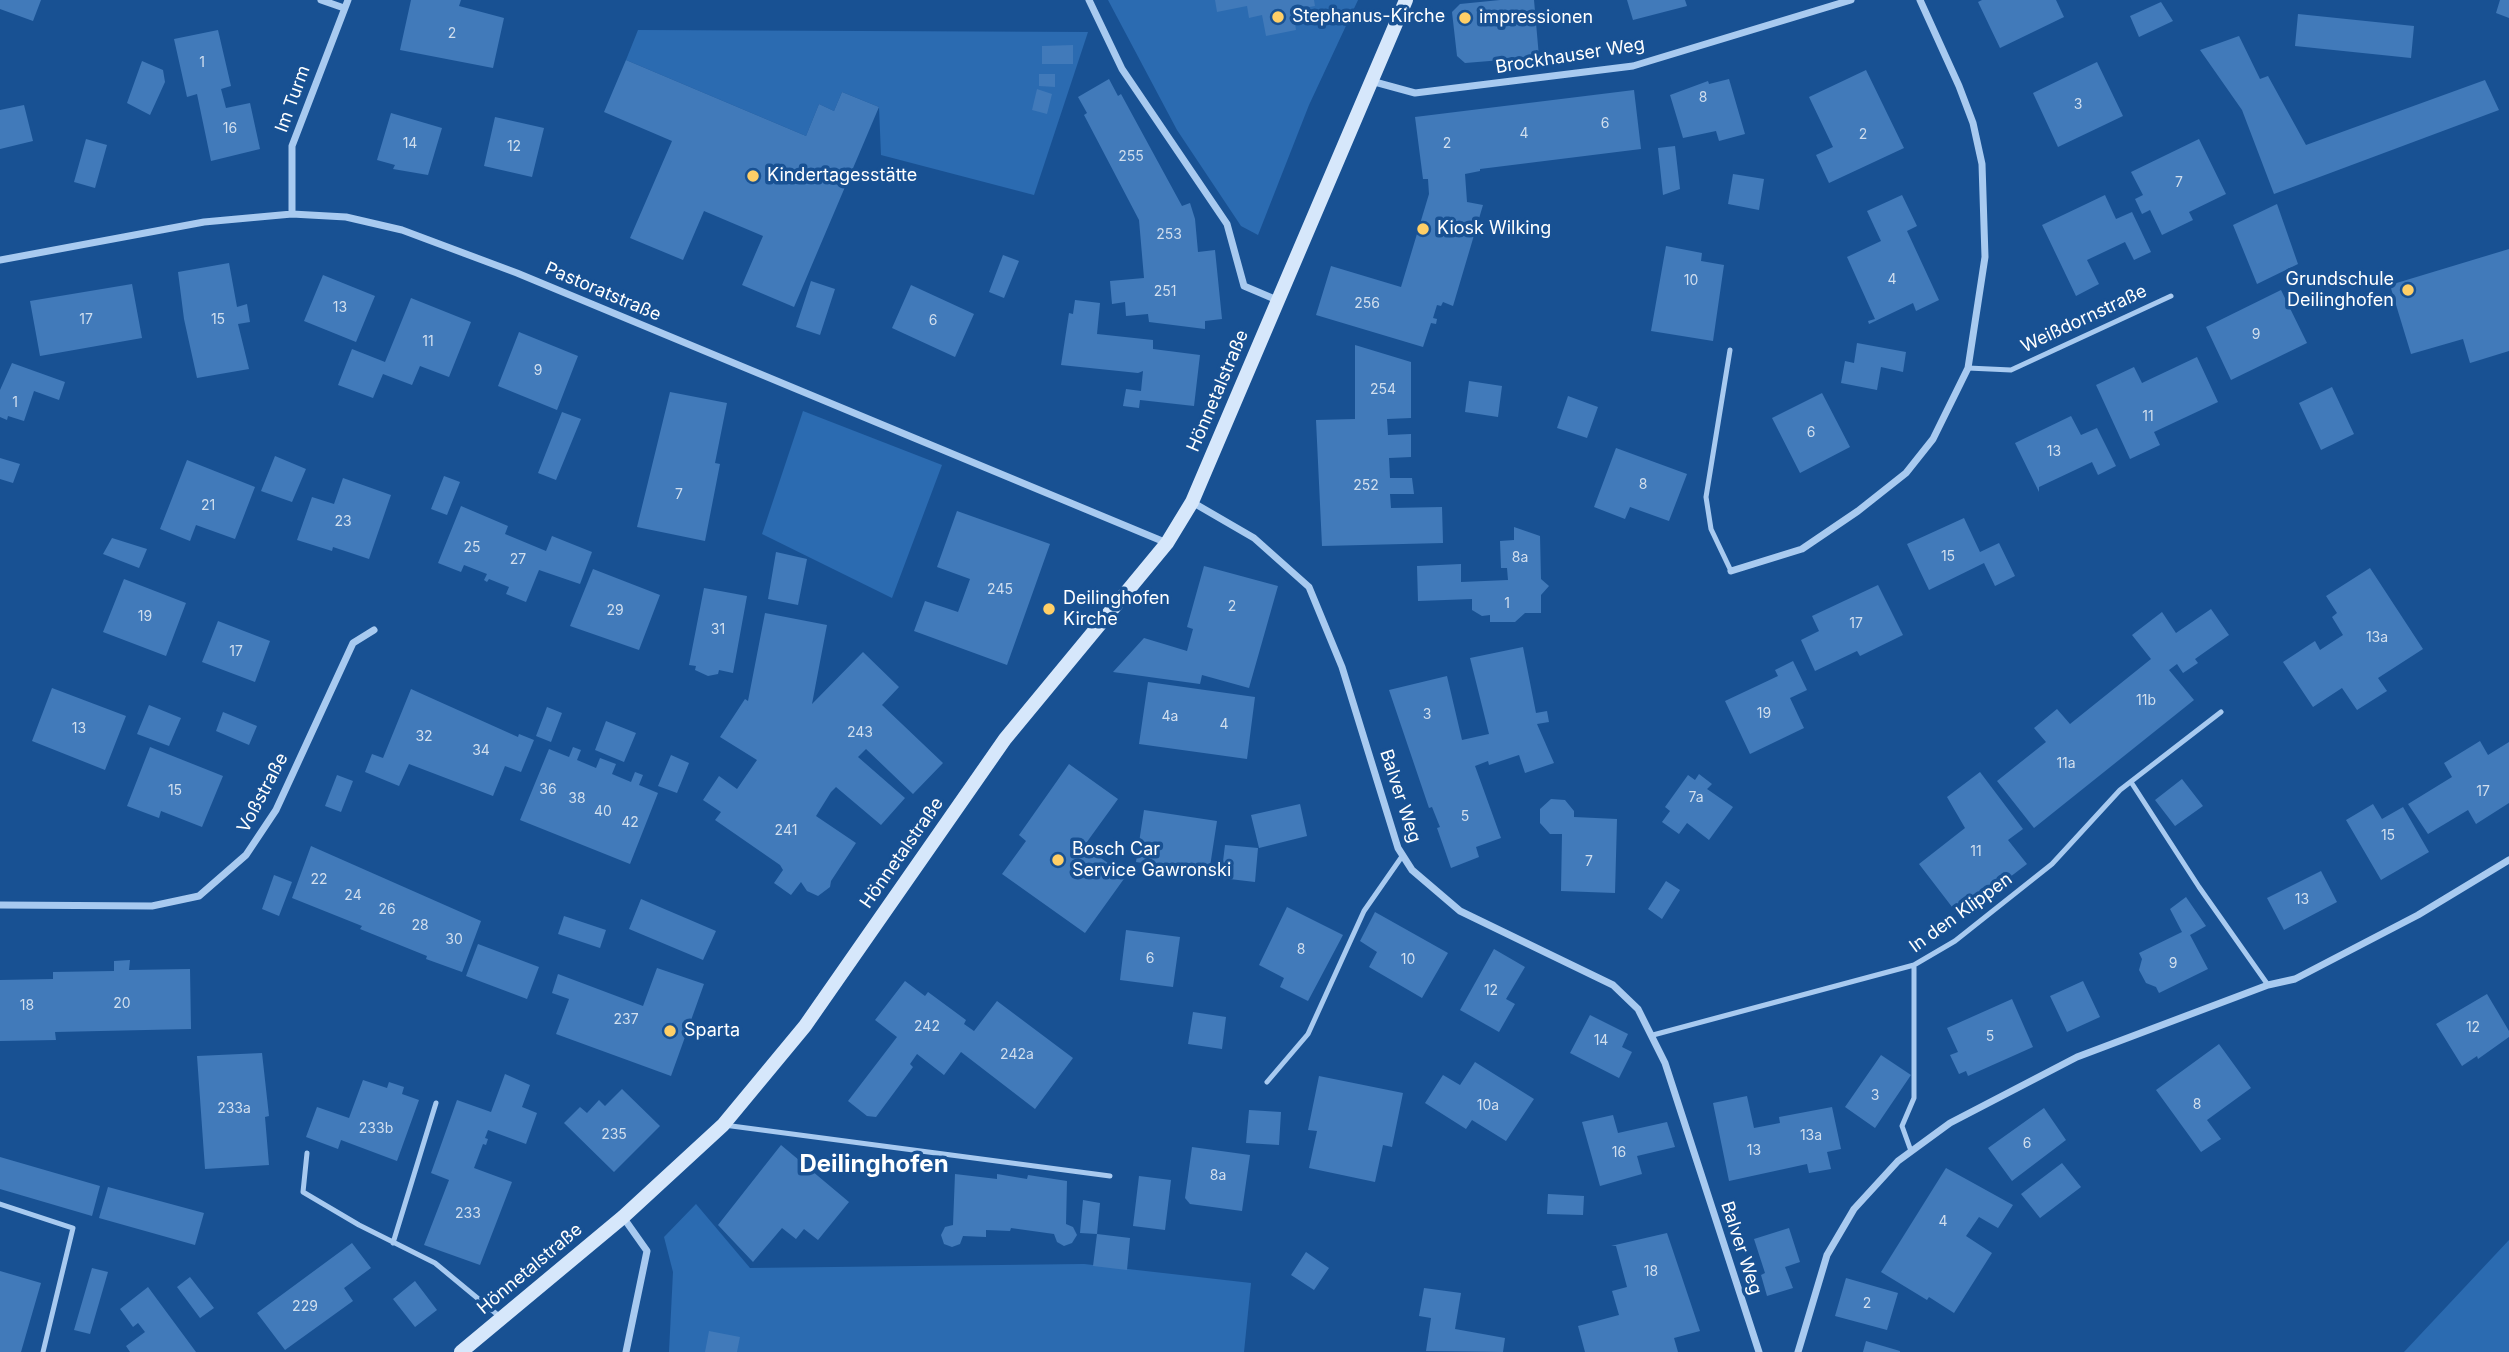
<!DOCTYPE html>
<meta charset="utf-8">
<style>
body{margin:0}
canvas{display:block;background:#185193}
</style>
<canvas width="2509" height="1352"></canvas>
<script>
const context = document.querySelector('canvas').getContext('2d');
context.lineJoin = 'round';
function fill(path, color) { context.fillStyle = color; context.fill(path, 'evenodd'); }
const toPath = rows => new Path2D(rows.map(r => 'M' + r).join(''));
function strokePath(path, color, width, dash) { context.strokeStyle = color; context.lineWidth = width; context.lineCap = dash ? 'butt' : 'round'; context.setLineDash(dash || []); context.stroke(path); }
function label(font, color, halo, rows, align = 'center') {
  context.font = font + ' Inter,sans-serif'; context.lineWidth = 7; context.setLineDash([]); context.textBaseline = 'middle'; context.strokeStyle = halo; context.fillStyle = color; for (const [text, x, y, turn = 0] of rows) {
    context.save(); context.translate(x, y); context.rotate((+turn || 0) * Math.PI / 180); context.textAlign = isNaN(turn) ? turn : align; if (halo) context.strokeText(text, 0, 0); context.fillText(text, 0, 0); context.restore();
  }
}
const green = toPath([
 [1108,0,1358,0,1309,105,1258,235,1241,226,1177,130],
 [638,30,1088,32,1034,195,881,155,879,107,842,92,834,111,819,104,806,136,626,60],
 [803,411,942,465,892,598,762,534],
 [696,1204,750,1268,1084,1264,1251,1283,1244,1352,669,1352,673,1272,664,1237],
 [2509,1240,2509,1352,2404,1352]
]);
const building = toPath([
 [0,0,41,0,33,21,0,9],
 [411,0,461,0,459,6,504,18,493,68,400,50],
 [1215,0,1314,0,1315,6,1293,10,1296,30,1266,36,1262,15,1249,18,1247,6,1217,12],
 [1500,0,1534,0,1539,57,1465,63,1457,56,1452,12,1460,4],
 [1627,0,1685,0,1687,6,1633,20],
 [1982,0,2056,0,2064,17,2000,48,1978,2],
 [2500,0,2509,0,2509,18,2496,13],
 [2161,2,2173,21,2139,37,2130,16],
 [2298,14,2414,26,2411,58,2295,46],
 [218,30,231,86,221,89,226,108,250,103,260,149,211,161,197,94,187,97,174,39],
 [2239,36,2260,79,2268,76,2306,145,2485,80,2499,110,2274,194,2242,110,2200,50],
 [1073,45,1073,64,1042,64,1042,46],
 [626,60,806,136,819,104,834,111,842,92,879,107,794,307,742,285,763,236,704,211,683,260,630,238,672,141,604,112],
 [142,61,163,70,165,82,150,115,127,103],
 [2097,62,2123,116,2058,147,2033,93],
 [1866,70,1904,148,1829,183,1816,155,1833,147,1809,97],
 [1039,74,1055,74,1055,87,1039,86],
 [1109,79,1118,96,1121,94,1182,206,1190,203,1195,219,1198,252,1215,250,1222,319,1205,321,1205,329,1149,322,1148,314,1126,316,1125,302,1112,304,1110,281,1144,278,1139,220,1084,115,1087,113,1078,97],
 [1729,79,1745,134,1719,141,1716,131,1683,138,1670,95,1708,81,1709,84],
 [1037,89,1052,94,1047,114,1032,110],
 [1634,90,1641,149,1480,169,1480,171,1465,174,1467,202,1483,205,1453,306,1443,302,1441,306,1437,305,1433,318,1437,319,1436,324,1431,323,1423,347,1316,315,1331,266,1401,287,1429,194,1428,179,1423,179,1415,117],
 [24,105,33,141,0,149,0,110],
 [391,113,442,128,428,175,393,169,395,165,377,160],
 [495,117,544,128,532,177,484,166],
 [86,139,107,145,95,188,74,182],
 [2199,139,2226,194,2189,212,2193,220,2162,235,2150,210,2142,214,2135,199,2143,195,2131,172],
 [1675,146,1680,189,1663,195,1658,148],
 [1733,174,1764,179,1759,210,1728,204],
 [1902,195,1917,226,1907,231,1939,300,1916,311,1913,303,1869,324,1868,321,1875,319,1847,257,1881,241,1867,211],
 [2105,195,2116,219,2132,212,2151,252,2134,260,2125,242,2087,260,2099,284,2076,296,2042,225],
 [2277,204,2298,264,2257,284,2233,225],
 [1666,246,1702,253,1701,261,1724,265,1713,341,1651,331],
 [2509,249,2509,351,2470,363,2463,339,2411,354,2390,285],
 [1003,255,1019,261,1004,298,989,292],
 [229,263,237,307,247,304,250,322,238,324,249,369,197,378,184,319,178,272],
 [323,275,375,296,356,342,304,321],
 [811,281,835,289,820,335,796,327],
 [132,284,142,338,40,356,30,301],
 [911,285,974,314,955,357,892,328],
 [2281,290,2307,343,2231,380,2206,327],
 [411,298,471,322,449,377,420,366,412,385,383,374,373,398,338,385,352,349,385,362],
 [1075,300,1100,303,1097,334,1153,340,1153,349,1200,355,1194,406,1140,400,1139,408,1123,406,1126,389,1141,391,1143,371,1138,373,1061,365,1069,313,1073,314],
 [519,332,578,356,557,410,498,386],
 [1857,343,1906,352,1903,372,1881,367,1877,390,1841,383,1845,361,1854,363],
 [1355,345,1411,362,1411,418,1387,419,1388,435,1411,434,1411,457,1389,458,1390,478,1412,478,1414,494,1390,494,1391,508,1442,507,1443,543,1322,546,1316,420,1355,419],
 [2197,357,2218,402,2154,432,2160,445,2130,459,2096,385,2134,367,2142,383],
 [12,363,65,382,59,400,34,391,24,421,8,416,7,420,0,417,0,390],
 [1469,381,1502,386,1498,417,1465,412],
 [2332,387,2354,434,2321,450,2299,403],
 [670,392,727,403,715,463,720,464,705,541,637,527],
 [1822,393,1850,447,1800,473,1772,418],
 [1568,396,1598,407,1587,438,1557,428],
 [562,412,581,419,556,480,538,473],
 [2071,416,2081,435,2097,428,2116,466,2098,475,2092,462,2039,487,2039,492,2015,443],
 [1616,448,1687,474,1669,521,1630,507,1625,519,1594,507],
 [275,456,306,469,292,502,261,491],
 [0,458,20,464,13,483,0,479],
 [187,460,255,487,235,539,196,525,190,541,160,529],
 [444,476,460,482,447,515,431,509],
 [343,478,391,495,369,559,333,547,332,551,297,540,312,497,334,504],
 [461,506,508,526,505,534,546,551,552,536,592,552,580,584,539,570,526,602,506,594,509,587,489,579,487,582,484,580,487,574,464,565,461,572,438,563],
 [957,511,1050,544,1007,665,914,631,925,601,958,612,970,579,937,567],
 [1964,518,1980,552,1999,543,2015,576,1995,586,1984,563,1929,590,1907,544],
 [1514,527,1540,536,1541,579,1549,586,1541,595,1541,613,1525,613,1515,622,1490,622,1490,615,1482,616,1472,610,1472,599,1418,601,1417,566,1461,564,1461,582,1508,580,1507,568,1501,568,1500,541,1514,540],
 [112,538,147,549,139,568,103,554],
 [776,552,807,559,798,605,768,599],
 [1204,566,1278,586,1249,688,1202,675,1200,684,1113,672,1144,638,1187,651,1193,629,1187,627],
 [2370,568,2423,649,2378,678,2387,691,2357,710,2342,688,2313,707,2283,662,2315,641,2320,650,2343,635,2332,617,2337,613,2326,596],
 [593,569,660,595,639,650,570,626],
 [124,579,186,603,166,656,103,632],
 [1878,585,1903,635,1860,656,1857,651,1815,671,1801,640,1819,631,1812,616],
 [704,588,747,596,733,673,719,670,718,674,708,676,695,670,696,666,689,665],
 [2211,609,2229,635,2195,659,2198,663,2183,673,2177,664,2169,670,2194,700,2034,828,1997,781,2046,742,2034,728,2057,709,2070,724,2151,659,2132,635,2162,612,2176,633],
 [765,613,827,625,812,704,863,652,899,687,882,705,943,763,913,794,866,749,858,757,905,798,881,825,836,787,831,792,816,816,856,843,831,881,830,887,818,896,807,891,801,882,791,895,774,883,783,870,780,865,715,820,721,812,703,800,719,776,737,789,757,760,720,737,745,699,748,701],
 [218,621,270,641,255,682,202,662],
 [1523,647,1536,713,1547,711,1549,722,1537,724,1554,763,1525,773,1519,755,1489,765,1488,761,1475,766,1501,838,1476,847,1479,857,1451,868,1437,828,1440,827,1432,807,1429,808,1389,690,1447,676,1462,740,1489,734,1470,658],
 [1793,661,1807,690,1790,698,1804,728,1750,754,1725,701,1778,676,1775,670],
 [1148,682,1255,697,1247,759,1139,744],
 [52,688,126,716,105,770,32,741],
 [411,689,518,737,519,734,534,740,521,772,505,766,493,796,409,764,399,786,365,772,372,754,383,758],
 [149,705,181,718,169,746,137,734],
 [547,707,562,713,551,742,536,736],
 [223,712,257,726,249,745,216,731],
 [606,721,636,733,624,762,595,750],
 [2480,741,2488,755,2509,742,2509,803,2476,824,2468,810,2428,834,2408,804,2452,777,2444,763],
 [150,747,223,776,202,827,161,811,159,818,127,806],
 [573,747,581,750,577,760,596,768,600,758,616,764,612,774,631,782,635,772,643,775,639,785,658,793,630,864,520,820,549,749,569,757],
 [671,755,689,763,677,793,658,786],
 [1069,764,1118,799,1084,846,1126,876,1085,933,1002,874,1026,841,1019,835],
 [1980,772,2023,829,2008,840,2027,864,1959,916,1919,864,1965,828,1947,797],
 [1699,774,1712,784,1707,789,1733,807,1709,840,1687,823,1679,834,1662,822,1670,811,1665,807,1688,775,1695,780],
 [337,775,353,781,341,812,325,806],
 [2182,779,2203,806,2175,826,2155,800],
 [1551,799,1565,800,1574,811,1574,817,1617,819,1615,893,1561,891,1562,834,1550,834,1540,823,1540,809],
 [1300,804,1307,836,1259,848,1251,815],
 [2373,804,2382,819,2403,807,2429,852,2381,880,2346,820],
 [1144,810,1217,821,1209,873,1136,862],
 [1225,845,1258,848,1255,882,1221,878],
 [311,846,481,921,462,972,426,959,427,956,360,929,362,926,292,898],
 [2321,871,2337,902,2284,930,2267,898],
 [274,875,292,882,279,916,262,909],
 [1666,881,1680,890,1662,919,1648,909],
 [2186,897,2206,926,2190,935,2208,969,2159,993,2156,987,2146,983,2139,970,2142,959,2139,953,2182,932,2170,909],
 [641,899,716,931,703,960,629,929],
 [1287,907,1343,935,1308,1001,1280,987,1284,978,1259,965],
 [1375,912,1448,953,1422,998,1369,967,1377,952,1360,941],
 [564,916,606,930,600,948,558,934],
 [1126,930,1180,937,1173,987,1120,980],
 [478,944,539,967,527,999,466,976],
 [1494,949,1525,967,1506,999,1515,1004,1499,1032,1460,1010],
 [130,960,129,970,190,969,191,1029,55,1032,56,1040,0,1041,0,980,53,979,53,972,114,971,114,961],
 [657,968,704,984,671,1076,556,1034,569,999,552,993,558,974,643,1006],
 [905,981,925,996,928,992,966,1020,964,1024,974,1031,997,1001,1073,1058,1035,1109,961,1052,944,1075,917,1054,910,1064,913,1067,876,1117,867,1116,848,1101,897,1037,875,1020],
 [2083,981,2100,1017,2067,1032,2050,996],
 [2487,994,2509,1031,2509,1037,2478,1059,2477,1056,2462,1066,2436,1024],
 [2012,999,2033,1047,1968,1076,1966,1071,1959,1074,1950,1055,1958,1052,1947,1028],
 [1193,1012,1226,1017,1222,1049,1188,1044],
 [1590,1015,1628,1034,1622,1047,1632,1052,1619,1078,1570,1053],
 [2219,1044,2251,1088,2207,1120,2221,1139,2201,1152,2156,1090],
 [262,1053,269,1116,265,1117,269,1165,205,1169,197,1056],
 [1881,1055,1911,1075,1875,1128,1845,1107],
 [1475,1062,1534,1099,1506,1141,1472,1120,1466,1129,1425,1103,1443,1075,1460,1085],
 [505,1074,530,1085,522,1107,537,1113,526,1144,488,1130,485,1138,488,1139,486,1145,483,1144,474,1168,512,1182,480,1265,424,1245,449,1180,431,1173,457,1100,491,1112],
 [1319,1076,1403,1093,1392,1147,1383,1145,1375,1182,1309,1168,1317,1131,1308,1130],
 [363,1080,387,1088,389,1082,404,1087,402,1094,419,1100,397,1161,341,1140,338,1149,306,1137,317,1107,349,1118],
 [622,1089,660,1126,614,1172,564,1123,580,1107,587,1113,599,1100,605,1106],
 [1747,1096,1754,1128,1780,1123,1779,1117,1832,1107,1841,1149,1827,1152,1831,1169,1809,1173,1807,1164,1729,1181,1713,1103],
 [2044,1108,2066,1140,2012,1181,1988,1148],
 [1249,1110,1281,1112,1279,1145,1246,1143],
 [1613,1115,1618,1133,1667,1122,1675,1147,1637,1156,1642,1174,1600,1186,1582,1122],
 [781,1145,849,1202,818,1240,804,1229,796,1239,782,1228,753,1262,718,1225],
 [1192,1147,1250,1155,1242,1211,1190,1204,1185,1198],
 [0,1157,100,1186,92,1216,0,1189],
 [2062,1163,2081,1187,2040,1218,2021,1194],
 [1946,1168,2013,1205,1998,1228,1979,1217,1966,1236,1992,1253,1954,1313,1929,1297,1927,1300,1881,1272],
 [955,1174,997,1179,997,1174,1027,1179,1028,1175,1067,1181,1066,1224,1073,1227,1077,1235,1072,1243,1064,1246,1057,1242,1054,1234,1011,1228,1010,1231,986,1230,986,1237,963,1236,960,1244,952,1247,944,1244,941,1235,945,1227,953,1225],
 [1139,1176,1171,1180,1165,1230,1133,1226],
 [108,1187,204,1213,195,1245,99,1218],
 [1548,1194,1584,1196,1583,1215,1547,1214],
 [1083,1200,1100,1203,1097,1234,1080,1233],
 [1789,1228,1800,1262,1785,1267,1793,1288,1767,1296,1761,1275,1765,1273,1754,1239],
 [1667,1233,1700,1331,1674,1338,1678,1352,1585,1352,1578,1326,1619,1315,1612,1291,1627,1287,1616,1246,1611,1246],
 [1097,1234,1130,1238,1127,1270,1093,1266],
 [352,1243,371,1268,344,1288,353,1301,285,1350,257,1313],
 [1306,1252,1329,1268,1314,1290,1291,1275],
 [92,1268,108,1272,90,1334,74,1330],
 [0,1271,41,1283,21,1352,0,1352],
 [190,1277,214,1308,200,1318,177,1287],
 [1846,1278,1898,1293,1887,1330,1835,1316],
 [415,1281,437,1310,415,1327,393,1299],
 [148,1287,162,1306,196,1352,130,1352,126,1346,145,1332,138,1323,133,1327,120,1309],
 [1424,1288,1461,1293,1455,1329,1505,1338,1503,1352,1426,1351,1431,1318,1419,1316],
 [709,1331,740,1337,737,1352,705,1352],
 [1866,1341,1900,1351,1900,1352,1863,1352]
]);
const service = toPath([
 [1730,350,1706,497,1711,529,1731,571],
 [1968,368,2011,370,2171,296],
 [2131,782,2199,887,2268,985],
 [1653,1035,1914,965,1955,941,2052,864,2120,790,2221,712],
 [1267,1082,1308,1034,1364,911,1403,855],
 [724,1125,1110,1176],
 [1911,1151,1902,1126,1914,1098,1914,965],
 [307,1153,303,1192,359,1225,435,1263,499,1316],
 [0,1204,73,1228,43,1352],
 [393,1243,436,1103]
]);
const minor = toPath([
 [321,0,344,8],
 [1089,0,1122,69,1227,224,1244,286,1277,300],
 [1371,81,1415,93,1633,66,1851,0],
 [292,214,292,146,348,0],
 [0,260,204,222,292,214,346,217,402,230,517,273,1167,543],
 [1192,502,1254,538,1309,587,1342,667,1398,848,1412,870,1460,911,1613,985,1638,1009,1665,1063,1759,1352],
 [1731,571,1802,549,1858,511,1906,473,1933,439,1968,368,1985,257,1982,164,1973,123,1959,86,1920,0],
 [0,905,152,906,199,896,246,855,276,810,353,643,374,630],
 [623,1217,647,1251,626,1352],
 [1798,1352,1827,1255,1854,1209,1898,1161,1950,1123,2077,1057,2268,985,2295,979,2418,915,2509,860]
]);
const secondary = toPath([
 [461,1352,623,1217,723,1125,805,1026,1005,739,1167,543,1192,502,1406,0]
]);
const markers = [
 [1278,17,7,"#ffcf67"],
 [1465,18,7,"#ffcf67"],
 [753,176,7,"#ffcf67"],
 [1423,229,7,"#ffcf67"],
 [2408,290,7,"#ffcf67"],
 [1049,609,7,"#ffcf67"],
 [1058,860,7,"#ffcf67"],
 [670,1031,7,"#ffcf67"]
];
const numberNames = [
 ["2",452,34],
 ["1",202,63],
 ["8",1703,98],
 ["3",2078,105],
 ["6",1605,124],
 ["16",230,129],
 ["4",1524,134],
 ["2",1863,135],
 ["14",410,144],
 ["2",1447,144],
 ["12",514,147],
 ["255",1131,157],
 ["7",2179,183],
 ["253",1169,235],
 ["4",1892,280],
 ["10",1691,281],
 ["251",1165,292],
 ["256",1367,304],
 ["13",340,308],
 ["17",86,320],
 ["15",218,320],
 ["6",933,321],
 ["9",2256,335],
 ["11",428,342],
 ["9",538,371],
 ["254",1383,390],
 ["1",15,403],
 ["11",2148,417],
 ["6",1811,433],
 ["13",2054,452],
 ["8",1643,485],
 ["252",1366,486],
 ["7",679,495],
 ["21",208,506],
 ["23",343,522],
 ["25",472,548],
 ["15",1948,557],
 ["8a",1520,558],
 ["27",518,560],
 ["245",1000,590],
 ["1",1507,604],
 ["2",1232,607],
 ["29",615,611],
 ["19",145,617],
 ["17",1856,624],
 ["31",718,630],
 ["13a",2377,638],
 ["17",236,652],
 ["11b",2146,701],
 ["19",1764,714],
 ["3",1427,715],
 ["4a",1170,717],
 ["4",1224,725],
 ["13",79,729],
 ["243",860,733],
 ["32",424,737],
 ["34",481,751],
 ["11a",2066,764],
 ["36",548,790],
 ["15",175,791],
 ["17",2483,792],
 ["7a",1696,798],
 ["38",577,799],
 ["40",603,812],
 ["5",1465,817],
 ["42",630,823],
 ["241",786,831],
 ["15",2388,836],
 ["11",1976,852],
 ["7",1589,862],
 ["22",319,880],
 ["24",353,896],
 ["13",2302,900],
 ["26",387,910],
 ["28",420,926],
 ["30",454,940],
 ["8",1301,950],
 ["6",1150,959],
 ["10",1408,960],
 ["9",2173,964],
 ["12",1491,991],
 ["20",122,1004],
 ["18",27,1006],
 ["237",626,1020],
 ["242",927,1027],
 ["12",2473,1028],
 ["5",1990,1037],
 ["14",1601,1041],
 ["242a",1017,1055],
 ["3",1875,1096],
 ["8",2197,1105],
 ["10a",1488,1106],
 ["233a",234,1109],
 ["233b",376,1129],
 ["235",614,1135],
 ["13a",1811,1136],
 ["6",2027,1144],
 ["13",1754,1151],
 ["16",1619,1153],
 ["8a",1218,1176],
 ["233",468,1214],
 ["4",1943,1222],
 ["18",1651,1272],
 ["2",1867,1304],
 ["229",305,1307]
];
const poiNames = [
 ["Stephanus-Kirche",1292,17],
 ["impressionen",1479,18],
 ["Kindertagesstätte",767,176],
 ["Kiosk Wilking",1437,229],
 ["Grundschule",2394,280,"right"],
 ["Deilinghofen",2394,301,"right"],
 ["Deilinghofen",1063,599],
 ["Kirche",1063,620],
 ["Bosch Car",1072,850],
 ["Service Gawronski",1072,871],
 ["Sparta",684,1031]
];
const streetNames = [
 ["Brockhauser Weg",1570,56,-9],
 ["Im Turm",293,99,-70],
 ["Pastoratstraße",603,292,23],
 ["Weißdornstraße",2084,319,-25],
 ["Hönnetalstraße",1218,391,-67],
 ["Voßstraße",263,793,-62],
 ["Balver Weg",1400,796,72],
 ["Hönnetalstraße",902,853,-55],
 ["In den Klippen",1961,913,-36],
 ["Balver Weg",1741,1248,72],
 ["Hönnetalstraße",530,1269,-40]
];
const districtNames = [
 ["Deilinghofen",874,1165]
];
fill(green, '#2b6bb1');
fill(building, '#417aba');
strokePath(service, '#a8caf0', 5);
strokePath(minor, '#a8caf0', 7);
strokePath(secondary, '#d6e7fb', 14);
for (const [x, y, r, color] of markers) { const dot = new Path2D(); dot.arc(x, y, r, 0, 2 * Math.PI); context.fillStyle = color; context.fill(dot); strokePath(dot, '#185193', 2.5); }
label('14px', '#d0deee', null, numberNames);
label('18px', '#fff', '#185193', poiNames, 'left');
label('18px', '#fff', '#185193', streetNames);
label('bold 24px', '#fff', '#185193', districtNames);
</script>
